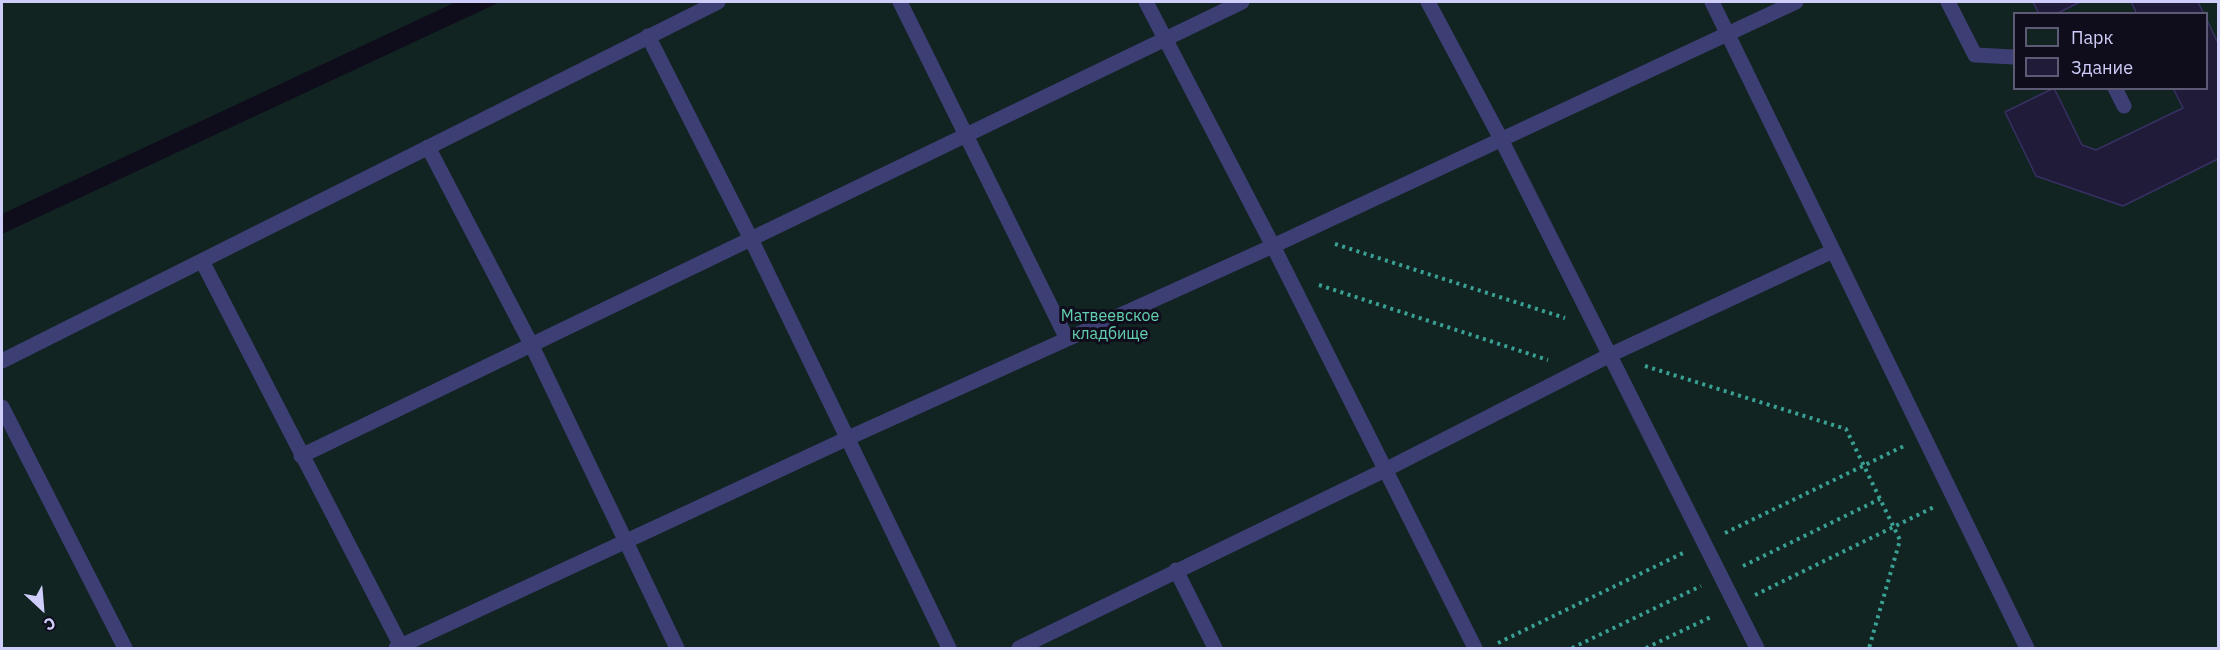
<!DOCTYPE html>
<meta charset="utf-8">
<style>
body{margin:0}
#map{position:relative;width:2220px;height:650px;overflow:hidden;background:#0f0d1b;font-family:"IBM Plex Sans",sans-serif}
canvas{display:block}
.frame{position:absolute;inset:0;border:3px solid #cfcdf9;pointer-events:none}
.legend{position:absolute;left:2013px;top:12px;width:195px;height:78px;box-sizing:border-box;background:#0f0d1b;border:2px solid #5c5a74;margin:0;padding:8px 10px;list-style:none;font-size:18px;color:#cfcdf9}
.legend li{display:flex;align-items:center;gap:12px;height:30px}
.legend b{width:30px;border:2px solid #5c5a74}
.north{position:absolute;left:12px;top:578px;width:60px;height:60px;-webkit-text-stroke:4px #0f0d1b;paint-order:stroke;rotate:154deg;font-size:16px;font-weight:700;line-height:24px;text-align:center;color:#cfcdf9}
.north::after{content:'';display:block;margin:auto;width:21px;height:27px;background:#cfcdf9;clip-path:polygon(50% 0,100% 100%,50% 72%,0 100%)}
</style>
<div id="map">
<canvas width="2220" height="650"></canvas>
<div class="frame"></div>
<ul class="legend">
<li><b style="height:16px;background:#112422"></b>Парк</li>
<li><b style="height:16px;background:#201b39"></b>Здание</li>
</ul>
<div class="north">С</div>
</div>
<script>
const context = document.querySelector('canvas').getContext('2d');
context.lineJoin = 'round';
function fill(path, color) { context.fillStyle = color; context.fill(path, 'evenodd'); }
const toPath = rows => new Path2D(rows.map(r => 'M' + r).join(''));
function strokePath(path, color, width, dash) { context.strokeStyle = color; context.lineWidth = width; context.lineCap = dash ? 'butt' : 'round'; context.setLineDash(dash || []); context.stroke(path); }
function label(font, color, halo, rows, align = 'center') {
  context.font = font + ' "IBM Plex Sans",sans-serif'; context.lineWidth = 6; context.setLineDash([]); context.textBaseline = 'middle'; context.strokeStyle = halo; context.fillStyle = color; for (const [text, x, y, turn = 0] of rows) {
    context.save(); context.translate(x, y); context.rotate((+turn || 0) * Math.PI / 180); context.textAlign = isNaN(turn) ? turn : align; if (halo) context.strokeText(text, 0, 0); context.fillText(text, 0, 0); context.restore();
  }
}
const green = toPath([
 [2,2,456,2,2,214],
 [500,2,2218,2,2218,648,2,648,2,234],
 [2014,14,2206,14,2206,88,2014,88]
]);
const building = toPath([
 [2033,2,2080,2,2056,14,2039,14,2033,2],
 [2131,2,2198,2,2204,14,2137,14,2131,2],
 [2206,18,2218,43,2218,159,2123,206,2036,176,2005,112,2054,88,2082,145,2096,150,2183,108,2173,88,2206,88,2206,18]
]);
const path = toPath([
 [1335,244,1565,318],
 [1319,285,1548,360],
 [1645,366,1846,429,1900,540,1869,648],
 [1725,533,1904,446],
 [1743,566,1880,499],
 [1755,595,1934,507],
 [1498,643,1683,553],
 [1572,648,1701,586],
 [1646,648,1713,616]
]);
const service = toPath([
 [900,2,1067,339],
 [1146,2,1273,246,1475,648],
 [1428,2,1501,139,1757,648],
 [1712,2,2027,648],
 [1948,2,1975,55,2014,57],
 [648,36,751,239,949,648],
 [2115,88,2124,106],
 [428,147,531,344,677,648],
 [202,261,402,648],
 [2,361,718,2],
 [2,407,125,648],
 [301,456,1242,2],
 [1176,570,1215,648],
 [396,648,846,439,1273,246,1796,2],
 [1019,648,1385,470,1610,355,1833,251]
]);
const parkNames = [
 ["Матвеевское",1110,316],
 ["кладбище",1110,334]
];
fill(green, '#112422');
fill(building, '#201b39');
strokePath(building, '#373063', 1.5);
strokePath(path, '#3aa094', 4, [3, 4.5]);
strokePath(service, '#3d3e74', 15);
label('16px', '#62cfae', '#0f0d1b', parkNames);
</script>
